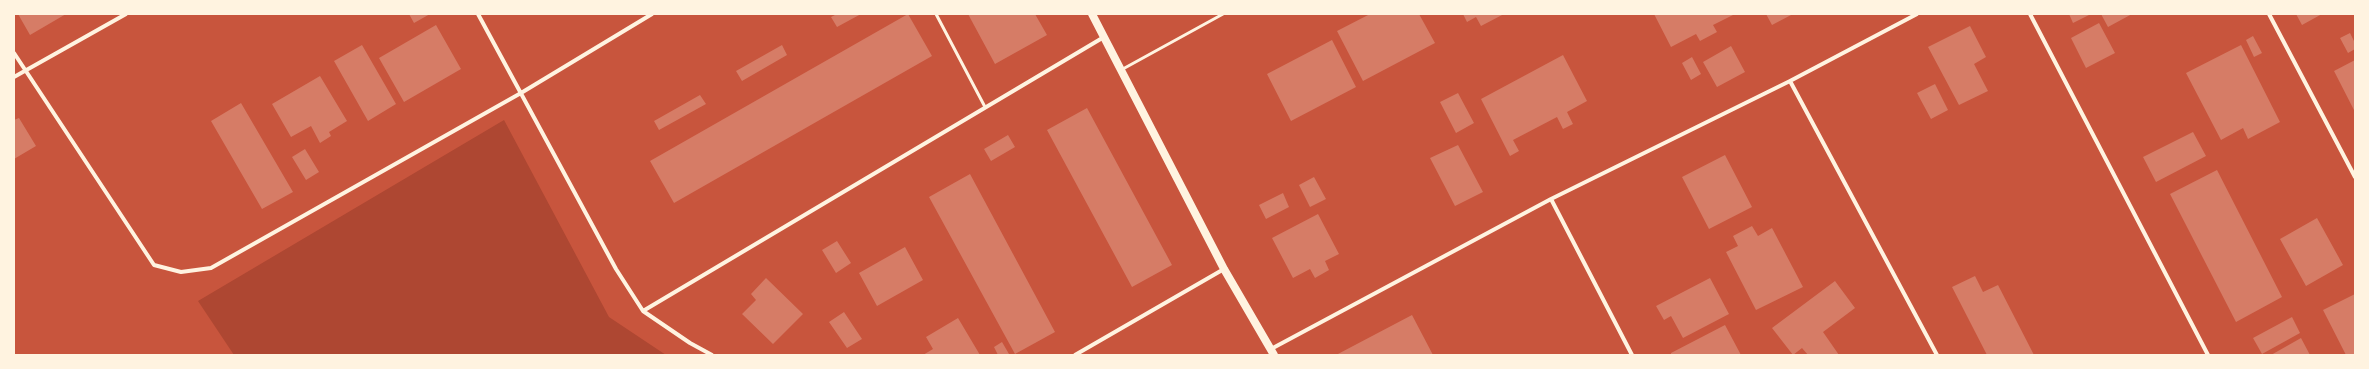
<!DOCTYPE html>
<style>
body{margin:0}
#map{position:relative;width:2369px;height:369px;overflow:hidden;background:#c8553d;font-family:"Source Sans 3",sans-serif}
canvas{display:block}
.frame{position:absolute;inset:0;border:15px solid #fff3e0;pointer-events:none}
</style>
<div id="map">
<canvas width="2369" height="369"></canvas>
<div class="frame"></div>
</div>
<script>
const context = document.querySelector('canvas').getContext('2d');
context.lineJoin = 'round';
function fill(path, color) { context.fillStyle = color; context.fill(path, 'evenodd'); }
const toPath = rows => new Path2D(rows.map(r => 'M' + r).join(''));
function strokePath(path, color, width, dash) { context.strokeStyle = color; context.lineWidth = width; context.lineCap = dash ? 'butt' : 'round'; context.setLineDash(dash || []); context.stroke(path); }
const green = toPath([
 [504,120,609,317,666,355,234,355,198,301]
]);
const building = toPath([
 [18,14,66,14,30,35],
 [409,14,430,14,414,23],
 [837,14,861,14,837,27,831,17],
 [908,14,932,56,674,203,650,161],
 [968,14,1035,14,1047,35,995,64],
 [1370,14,1419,14,1435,43,1363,81,1337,31],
 [1463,14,1504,14,1481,26,1476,17,1467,22],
 [1654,14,1735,14,1713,25,1717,32,1700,41,1696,34,1671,47],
 [1766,14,1793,14,1772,25],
 [2069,14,2091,14,2073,23],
 [2101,14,2132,14,2108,27],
 [2296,14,2322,14,2302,25],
 [2099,23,2115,53,2086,68,2071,38],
 [436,25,461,69,404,102,379,58],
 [1970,26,1986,57,1974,64,1988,91,1959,105,1928,47],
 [2350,33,2355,43,2355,49,2348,53,2340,38],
 [2253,36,2262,53,2254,57,2246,40],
 [1332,40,1356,87,1291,121,1267,74],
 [362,45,396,104,368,121,334,61],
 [782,45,787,55,742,81,736,71],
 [2241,45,2280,122,2248,139,2243,128,2221,140,2186,73],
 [1731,46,1745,72,1717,87,1703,62],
 [1563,55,1587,101,1567,112,1573,124,1563,129,1557,117,1513,140,1519,151,1510,156,1481,99],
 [1692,57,1701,74,1691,80,1682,63],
 [2355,60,2355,112,2334,71],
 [320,76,347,121,329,132,331,136,320,143,311,126,291,137,272,104],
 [1935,84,1948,110,1931,119,1917,93],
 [1458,93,1474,123,1456,133,1440,102],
 [700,95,706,104,659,130,654,121],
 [241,103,293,192,262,209,211,121],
 [1087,108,1172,265,1132,287,1047,130],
 [19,118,36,146,14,159,14,120],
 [2193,132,2206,156,2156,182,2143,157],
 [1008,135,1015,147,991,161,984,149],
 [1458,145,1483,192,1455,206,1430,158],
 [305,149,319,172,306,180,292,157],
 [1725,155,1752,207,1709,229,1682,177],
 [2217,170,2282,297,2236,322,2170,194],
 [970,174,1055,332,1015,354,929,197],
 [1314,177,1326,199,1310,207,1299,185],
 [1283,193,1289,207,1266,219,1259,205],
 [1318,214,1339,254,1325,261,1329,270,1315,278,1310,269,1293,278,1272,238],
 [2317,218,2343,265,2306,286,2280,239],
 [1752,226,1758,236,1772,228,1803,287,1756,310,1726,252,1738,246,1733,236],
 [837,241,851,263,836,273,822,250],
 [905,247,923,280,877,306,859,273],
 [1975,276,1983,292,1998,285,2034,355,1987,355,1952,287],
 [766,278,803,314,773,344,742,314,756,300,751,294],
 [1710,278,1729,314,1683,338,1671,316,1664,320,1656,306],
 [1835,281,1855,308,1823,332,1839,355,1808,355,1802,348,1793,355,1772,328],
 [2355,294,2355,355,2346,355,2323,310],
 [844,312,862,339,847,348,829,322],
 [1412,315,1433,355,1336,355],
 [2292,317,2300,333,2262,354,2253,338],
 [958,318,980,355,923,355,933,349,926,337],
 [1725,325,1741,355,1671,355,1671,353],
 [2301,338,2310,355,2271,355],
 [1002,342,1009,354,1007,355,998,355,994,347]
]);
const service = toPath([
 [936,14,985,107],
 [1121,70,1223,14]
]);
const minor = toPath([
 [478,14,616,269,643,311,690,343,712,355],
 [2030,14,2208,355],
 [2269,14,2355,177],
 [14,53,154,265,181,272,211,268,521,93,652,14],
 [14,77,126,14],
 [1790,81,1937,355],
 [1551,199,1632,355],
 [643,311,1104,37],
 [1271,349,1551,199,1790,81,1917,14],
 [1075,355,1224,269]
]);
const secondary = toPath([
 [1092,14,1224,269,1274,355]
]);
fill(green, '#ae4732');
fill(building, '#d67c66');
strokePath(service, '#fff3e0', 3);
strokePath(minor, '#fff3e0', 4);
strokePath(secondary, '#fff3e0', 8);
</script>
